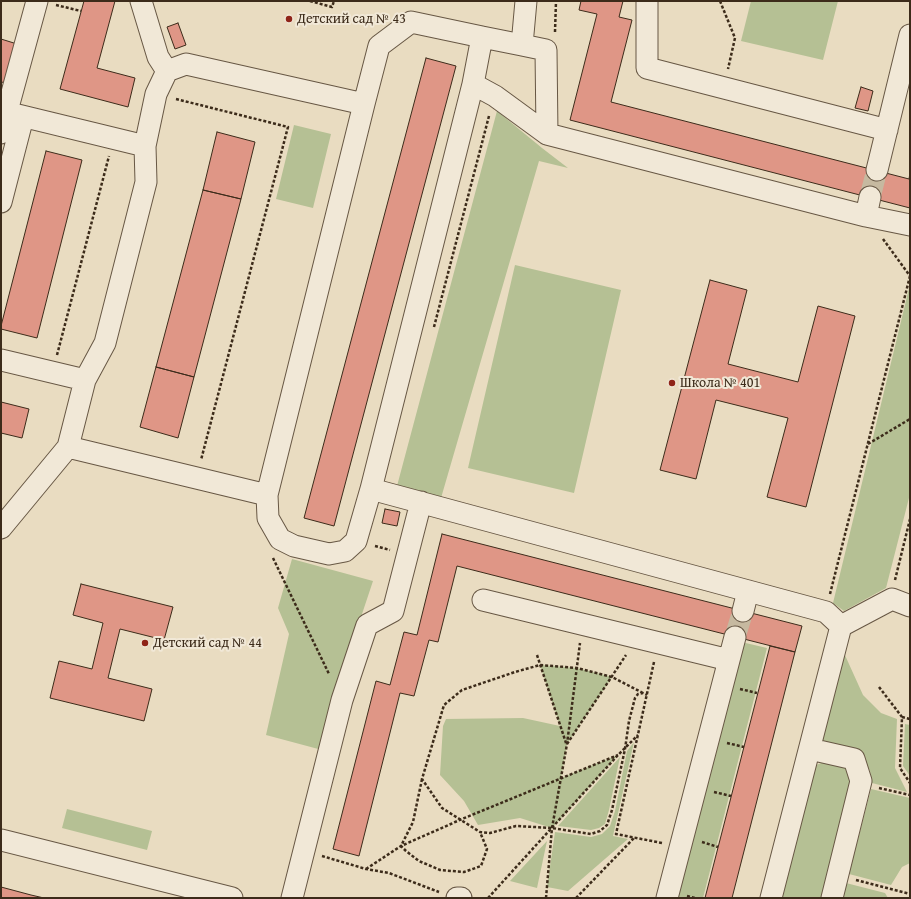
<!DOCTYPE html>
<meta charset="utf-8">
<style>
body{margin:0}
#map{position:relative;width:911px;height:899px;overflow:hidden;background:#e9dcc1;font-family:"Gentium Book Plus",serif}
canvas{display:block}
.frame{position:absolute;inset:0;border:2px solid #3c2b1a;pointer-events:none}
</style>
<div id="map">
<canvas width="911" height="899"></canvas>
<div class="frame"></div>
</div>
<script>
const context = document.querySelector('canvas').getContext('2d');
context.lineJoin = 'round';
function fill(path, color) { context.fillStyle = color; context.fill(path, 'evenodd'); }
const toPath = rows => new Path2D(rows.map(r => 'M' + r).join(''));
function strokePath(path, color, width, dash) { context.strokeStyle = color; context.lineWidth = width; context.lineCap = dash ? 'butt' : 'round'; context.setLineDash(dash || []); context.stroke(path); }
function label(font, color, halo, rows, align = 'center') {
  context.font = font + ' "Gentium Book Plus",serif'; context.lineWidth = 4; context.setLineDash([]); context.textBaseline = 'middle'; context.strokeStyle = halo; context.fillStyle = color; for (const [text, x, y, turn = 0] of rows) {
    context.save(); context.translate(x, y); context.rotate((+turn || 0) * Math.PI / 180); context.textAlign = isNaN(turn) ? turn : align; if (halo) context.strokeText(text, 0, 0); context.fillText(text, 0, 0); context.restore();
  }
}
const green = toPath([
 [751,1,838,1,823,60,741,41],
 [497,111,542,148,568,168,539,161,441,498,397,486],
 [294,125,331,134,313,208,276,199],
 [515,265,621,290,574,493,468,468],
 [910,284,910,494,886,588,844,611,833,603],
 [292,559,373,581,361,617,350,644,322,750,266,735,289,634,278,608],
 [737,641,767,648,703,898,672,898],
 [844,653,863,695,881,713,897,719,895,768,907,792,872,783,870,771,863,759,820,744],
 [540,665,577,668,612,677,567,744,561,778,618,755,552,828,520,818,478,825,464,801,440,775,443,726,446,719,523,718,560,726],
 [905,724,910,725,910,776,903,766],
 [634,742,613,836,628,839,568,891,547,887,555,832,591,837,602,834,610,826,615,811,627,751],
 [620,757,609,810,605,824,599,828,591,830,558,826],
 [824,762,834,765,847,768,854,782,823,898,778,898,816,765],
 [871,789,910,798,910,863,902,867,891,885,849,874],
 [67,809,152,831,147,850,62,828],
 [547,841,537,888,510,881],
 [846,883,885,893,888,898,842,898]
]);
const building = toPath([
 [84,1,115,1,97,68,135,78,128,107,60,89,84,1],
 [581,1,623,1,619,17,632,20,611,102,909,179,910,173,910,208,570,120,597,14,579,10,581,1],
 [178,23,186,45,175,49,167,27,178,23],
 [1,39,17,44,7,83,1,82,1,39],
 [426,58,456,66,334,526,304,518,426,58],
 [861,87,873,91,868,111,855,108,861,87],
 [217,132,255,142,241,199,203,190,217,132],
 [46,151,82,160,37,338,1,329,1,326,46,151],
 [203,190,241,199,194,377,156,367,203,190],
 [710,280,747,290,728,364,798,382,818,306,855,316,806,507,767,497,788,418,716,400,696,479,660,470,710,280],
 [156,367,194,377,178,438,140,427,156,367],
 [1,402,29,409,22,438,1,433,1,402],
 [385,509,400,512,397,526,382,523,385,509],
 [442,534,802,626,795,652,457,566,438,642,429,640,414,696,400,693,359,856,333,849,376,681,390,685,404,632,417,635,442,534],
 [81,584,173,607,164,640,120,629,108,678,152,689,144,721,50,698,59,661,92,669,103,623,73,615,81,584],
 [770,646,795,652,732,898,705,898,770,646],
 [1,887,31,895,44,898,1,898,1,887]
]);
const minorTunnel = toPath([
 [870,197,877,170],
 [735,637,743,611]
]);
const path = toPath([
 [310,1,332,7,334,1],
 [720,1,735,38,728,69],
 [56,5,81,11],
 [555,32,556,1],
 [176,99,288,127,201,460],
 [883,239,910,276],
 [434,327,489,116],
 [57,355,109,156],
 [868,444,910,419],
 [375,546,390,550],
 [273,558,329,674],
 [895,580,910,519],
 [830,594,910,276],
 [537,655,566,743],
 [654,662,616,834,662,843],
 [879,687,902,717,900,768,910,783],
 [740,689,757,693],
 [643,693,612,677,577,668,540,665,515,672,462,690,444,705,422,779,442,808,480,832,490,833,516,826,552,828,591,834,600,831,607,825,612,810,625,749,629,721,635,698,638,694,643,693,647,695],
 [902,717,910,719],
 [727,743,744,747],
 [567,744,626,655],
 [422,779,413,822,401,846,406,851,419,861,440,870,464,872,481,866,487,849,480,832],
 [879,788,910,795],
 [714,792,731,796],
 [702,842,718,847],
 [322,856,366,869,389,873,439,892],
 [366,869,401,846,462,819,618,755],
 [856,880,910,894],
 [687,896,695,898],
 [488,898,618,755,638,735],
 [546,898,552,828,567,744,580,643],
 [576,898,634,838]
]);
const minor = toPath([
 [141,1,158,57,167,71],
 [647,1,647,68,887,130],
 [482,37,522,45,526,1],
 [522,45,546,50,547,134],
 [473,84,371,489,826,612,841,626],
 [1,111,145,146],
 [1,133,37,1],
 [877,170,910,35],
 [1,202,23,117],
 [866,216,870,197],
 [1,360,85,380],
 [68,447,267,495],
 [371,489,356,541,345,551,329,554,294,546,280,539,268,518,267,495,364,104,379,46,411,22,482,37,473,84,495,96,547,134,866,216,910,225],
 [1,528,68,447,85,380,105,343,146,182,145,146,156,94,167,71,186,64,364,104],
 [483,600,729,660],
 [743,611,748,591],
 [810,749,854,759,861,781,832,898],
 [1,840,232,898],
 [292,898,342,700,367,625,393,611,421,502],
 [457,898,461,898],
 [667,898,735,637],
 [771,898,841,626,892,599,910,606]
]);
const markers = [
 [289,19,4,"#8f2418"],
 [672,383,4,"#8f2418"],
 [145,643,4,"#8f2418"]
];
const poiNames = [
 ["Детский сад № 43",297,19],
 ["Школа № 401",680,383],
 ["Детский сад № 44",153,643]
];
fill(green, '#b5c094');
fill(building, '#df9686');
strokePath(building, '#3c2b1a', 1);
strokePath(minorTunnel, '#c6b9a0', 21, [21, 10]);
strokePath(minor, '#675744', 23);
strokePath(path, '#3c2b1a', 2.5, [3, 2]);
strokePath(minor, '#f1e8d7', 21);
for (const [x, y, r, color] of markers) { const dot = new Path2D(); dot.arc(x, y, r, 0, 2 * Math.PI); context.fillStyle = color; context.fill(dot); strokePath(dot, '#f1e8d7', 1.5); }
label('14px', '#3c2b1a', '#f1e8d7', poiNames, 'left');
</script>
